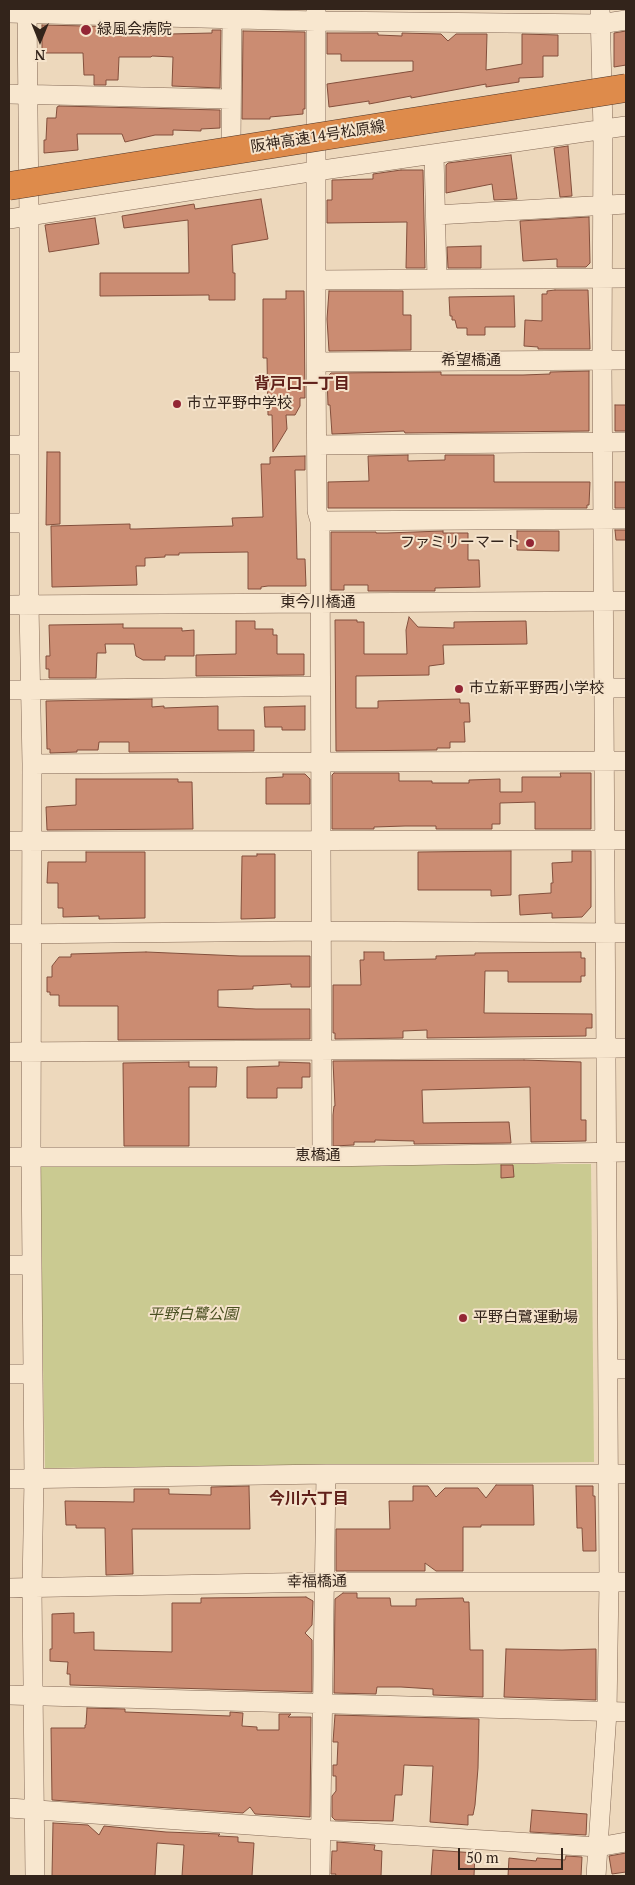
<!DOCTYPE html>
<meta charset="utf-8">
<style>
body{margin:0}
#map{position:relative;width:635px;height:1885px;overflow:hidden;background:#edd8bc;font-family:"PT Serif",serif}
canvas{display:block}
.frame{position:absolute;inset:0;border:10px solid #33241b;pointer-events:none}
.north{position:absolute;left:15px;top:15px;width:50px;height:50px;-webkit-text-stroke:4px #f5e3cb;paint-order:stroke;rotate:180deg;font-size:14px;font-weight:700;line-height:20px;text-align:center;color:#33241b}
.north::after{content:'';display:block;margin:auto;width:18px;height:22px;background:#33241b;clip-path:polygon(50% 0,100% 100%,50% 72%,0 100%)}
.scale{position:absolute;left:458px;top:1848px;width:105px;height:22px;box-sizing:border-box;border:2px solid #33241b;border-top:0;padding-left:6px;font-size:15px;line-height:18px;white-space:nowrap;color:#33241b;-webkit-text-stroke:4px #f5e3cb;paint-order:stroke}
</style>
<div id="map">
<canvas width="635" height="1885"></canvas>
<div class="frame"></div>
<div class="north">N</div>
<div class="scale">50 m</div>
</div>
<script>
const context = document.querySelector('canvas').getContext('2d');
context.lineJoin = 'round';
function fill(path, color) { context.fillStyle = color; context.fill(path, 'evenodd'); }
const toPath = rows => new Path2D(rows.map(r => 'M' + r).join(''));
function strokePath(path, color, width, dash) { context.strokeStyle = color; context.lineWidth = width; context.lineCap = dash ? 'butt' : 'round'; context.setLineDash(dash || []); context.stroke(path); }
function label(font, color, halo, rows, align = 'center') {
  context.font = font + ' "PT Serif","Noto Sans JP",serif'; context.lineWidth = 4; context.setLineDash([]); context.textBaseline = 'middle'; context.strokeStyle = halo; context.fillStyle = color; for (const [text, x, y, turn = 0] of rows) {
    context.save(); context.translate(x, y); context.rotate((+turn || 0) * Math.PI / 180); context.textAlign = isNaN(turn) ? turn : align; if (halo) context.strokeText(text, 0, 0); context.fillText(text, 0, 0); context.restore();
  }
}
const green = toPath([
 [39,1164,591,1164,594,1462,45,1468]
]);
const building = toPath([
 [42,25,170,28,170,34,212,33,212,30,221,30,220,88,172,86,173,57,152,56,151,57,119,57,118,80,106,80,106,85,94,85,94,75,84,75,83,53,42,53,42,25],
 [243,31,305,32,305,109,303,109,303,114,270,117,270,119,242,119,243,31],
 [626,31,626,65,614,67,614,33,626,31],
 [327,33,378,33,378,35,402,36,402,33,441,34,448,41,456,34,487,34,486,70,522,64,522,34,558,35,558,56,543,56,543,77,519,78,519,82,486,87,486,84,411,98,411,96,369,104,369,101,329,107,327,84,413,71,413,61,341,61,341,54,327,54,327,33],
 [59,106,220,110,220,128,201,129,201,131,173,130,173,135,155,135,125,142,122,134,77,134,78,150,44,153,44,140,46,140,47,118,56,118,57,107,59,106],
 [568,146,572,196,560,197,554,148,568,146],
 [511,155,517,199,494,200,492,184,446,193,446,165,448,163,511,155],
 [401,170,423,170,425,268,406,268,407,222,327,223,327,200,332,200,332,180,373,179,373,174,401,170],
 [261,199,268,239,232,245,233,273,235,273,235,300,209,300,209,295,100,296,100,273,189,273,188,220,124,228,122,216,194,204,195,209,261,199],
 [589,217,590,263,586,267,557,267,557,259,523,261,520,221,589,217],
 [95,218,99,244,49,252,45,225,95,218],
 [481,246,481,268,448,268,447,247,481,246],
 [555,290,588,290,590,349,538,349,538,347,524,346,525,320,542,321,542,294,547,294,547,291,555,290],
 [286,291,304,291,305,398,300,398,300,406,295,415,286,415,287,429,273,452,272,415,268,415,267,358,263,358,263,299,286,299,286,291],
 [329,291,403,291,403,315,411,315,411,350,329,351,327,319,329,291],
 [514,296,515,327,485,327,485,335,467,335,467,328,457,328,455,320,452,320,452,316,450,316,449,297,514,296],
 [589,371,589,431,405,433,404,431,332,434,330,405,328,405,327,377,331,373,441,372,441,375,523,375,550,374,550,372,589,371],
 [615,405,626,405,626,431,615,431,615,405],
 [47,452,60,452,60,524,46,525,47,452],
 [408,455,408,461,445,460,445,455,494,455,494,482,590,482,589,505,587,505,587,508,328,508,328,482,369,481,368,456,408,455],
 [305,456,305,470,295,470,297,559,305,559,306,586,268,586,261,587,261,589,248,589,248,552,179,553,179,555,165,555,165,557,145,558,145,566,136,566,137,585,52,587,51,526,130,524,130,529,136,529,233,526,232,518,263,517,261,464,270,464,270,457,305,456],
 [615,482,626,482,626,508,615,508,615,482],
 [615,530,626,530,626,540,616,540,615,530],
 [443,531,443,533,468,533,468,560,479,560,480,587,435,588,435,591,368,591,368,585,344,585,344,590,331,590,331,532,376,532,376,533,387,533,443,531],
 [517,531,559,531,559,551,517,550,517,531],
 [409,617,418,627,454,628,454,622,526,621,527,644,443,645,444,664,429,666,429,675,356,676,356,708,378,708,378,701,460,699,460,703,469,703,470,722,464,722,465,742,450,742,450,748,437,748,437,750,336,751,335,620,357,620,357,622,364,622,364,654,407,654,406,630,409,617],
 [236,621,255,621,255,629,273,629,273,635,277,635,277,654,304,654,304,675,196,676,196,655,236,654,236,621],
 [123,624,123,628,182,628,182,631,194,630,194,656,165,656,165,660,143,660,136,656,134,644,105,644,106,653,97,653,96,678,49,678,49,669,46,669,46,656,50,656,49,625,123,624],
 [152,699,152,707,164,706,164,708,218,706,218,730,254,730,254,751,129,752,129,742,99,742,98,750,77,750,77,752,50,753,50,749,47,749,46,701,152,699],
 [305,706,305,730,282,730,282,727,265,727,264,707,305,706],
 [334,773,399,773,399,781,432,781,432,783,469,783,469,780,500,779,500,792,522,792,522,777,561,777,560,773,591,773,591,829,535,829,535,802,500,803,500,824,492,824,492,829,436,829,436,826,405,826,374,827,374,829,332,829,332,775,334,773],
 [283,774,305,774,310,779,310,804,266,804,266,778,283,777,283,774],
 [76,779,178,779,178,782,192,782,193,829,47,830,46,807,76,805,76,779],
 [511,851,511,895,491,896,491,890,418,890,418,852,511,851],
 [572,851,591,851,591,907,582,917,552,918,552,913,520,915,519,895,551,893,551,883,553,883,552,863,572,862,572,851],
 [86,852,145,852,145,918,99,919,99,916,63,917,63,908,58,908,58,883,47,883,48,862,86,862,86,852],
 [257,854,275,854,275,918,241,919,242,856,257,856,257,854],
 [146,952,240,956,310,956,310,987,291,987,291,984,253,986,253,989,218,990,218,1007,256,1009,310,1009,310,1039,118,1040,118,1006,59,1006,59,995,50,995,50,992,47,992,47,977,52,977,52,966,59,957,71,957,71,954,146,952],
 [364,952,384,952,384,960,436,959,436,956,475,955,475,953,581,952,581,958,585,958,585,976,581,976,581,982,508,982,508,971,485,971,484,1013,592,1014,592,1028,586,1028,586,1036,427,1038,427,1030,403,1031,403,1038,335,1039,335,1033,333,1033,333,985,361,985,360,960,364,960,364,952],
 [524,1060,581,1062,581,1120,586,1120,586,1141,531,1142,530,1087,422,1090,423,1123,509,1122,511,1143,414,1144,414,1141,375,1140,375,1142,354,1142,354,1145,333,1146,333,1115,334,1106,335,1106,333,1061,524,1060],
 [189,1062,189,1067,217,1067,216,1087,189,1087,189,1146,124,1146,123,1063,189,1062],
 [279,1062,310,1063,310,1077,302,1077,302,1088,277,1088,277,1098,247,1098,247,1067,279,1066,279,1062],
 [501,1165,513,1165,514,1177,501,1178,501,1165],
 [496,1485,533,1485,534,1525,481,1525,481,1527,463,1527,463,1571,436,1571,425,1563,425,1571,336,1571,336,1529,390,1529,389,1501,413,1501,413,1486,428,1486,436,1497,445,1488,478,1488,486,1498,496,1485],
 [249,1486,250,1529,132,1529,133,1574,106,1575,105,1528,76,1528,76,1525,66,1525,65,1501,134,1502,134,1489,169,1489,169,1494,211,1495,211,1487,249,1486],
 [576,1486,593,1486,593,1496,595,1496,596,1551,583,1551,582,1528,577,1528,576,1486],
 [343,1593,357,1593,357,1598,390,1598,391,1606,416,1606,416,1599,463,1598,464,1602,469,1602,470,1650,483,1650,483,1697,433,1695,433,1689,401,1687,377,1687,376,1694,334,1693,335,1599,343,1593],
 [306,1597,313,1601,312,1625,305,1633,312,1640,312,1692,70,1685,70,1674,67,1674,68,1662,50,1661,50,1649,52,1649,52,1614,74,1613,74,1633,94,1632,94,1650,172,1652,172,1603,201,1603,201,1598,306,1597],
 [506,1649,562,1650,596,1649,596,1700,504,1697,506,1649],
 [87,1708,125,1709,125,1712,230,1716,230,1712,243,1713,242,1726,257,1727,257,1730,279,1730,279,1714,291,1714,288,1717,311,1717,310,1817,255,1814,250,1807,243,1813,52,1800,51,1728,85,1728,85,1725,86,1725,87,1708],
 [335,1715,479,1719,478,1768,475,1805,473,1815,468,1815,468,1825,430,1822,433,1766,427,1766,404,1765,402,1795,395,1795,393,1821,335,1820,332,1817,332,1796,336,1791,336,1776,333,1776,333,1765,337,1765,338,1742,333,1742,335,1715],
 [532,1810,587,1814,586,1835,530,1832,532,1810],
 [53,1823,88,1825,99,1835,104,1826,166,1832,220,1834,218,1836,238,1837,238,1842,254,1843,252,1876,182,1876,184,1845,157,1843,155,1876,52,1876,53,1823],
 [337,1842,375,1845,374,1850,382,1851,381,1876,335,1876,336,1874,331,1874,332,1851,337,1851,337,1842],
 [433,1850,475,1853,474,1876,431,1876,433,1850],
 [626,1853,626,1872,612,1874,609,1856,626,1853],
 [566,1856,582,1857,581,1876,508,1876,509,1858,536,1861,537,1858,565,1860,566,1856]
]);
const minor = toPath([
 [27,9,29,216,29,605,32,764,31,1157,34,1479,32,1588,35,1876],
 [316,9,316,362,317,511,320,521,322,1157],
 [9,13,316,21,600,24,626,20],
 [9,94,231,99],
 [231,145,232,19],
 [434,154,437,279],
 [436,215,626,204],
 [9,219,316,171,626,126],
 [316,280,626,278],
 [9,362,29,362],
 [316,362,626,360],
 [9,445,29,445],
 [317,445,626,442],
 [320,521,626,519],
 [9,523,29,523],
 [9,605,626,601],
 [604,688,626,688],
 [9,690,320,686],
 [32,764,319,762,626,761],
 [9,841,626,840],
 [9,934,321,931,626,933],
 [9,1052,626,1048],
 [9,1157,322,1157,626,1152],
 [9,1265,32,1265],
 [608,1369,626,1369],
 [9,1374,33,1374],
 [9,1479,326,1474,626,1474],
 [9,1588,325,1582,626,1582],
 [9,1695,626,1712],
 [9,1808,320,1830,598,1847,626,1842],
 [320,1876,326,1474],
 [596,1876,607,1712,609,1582,602,360,603,130,600,9]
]);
const highwayBridge = toPath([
 [9,186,626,88]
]);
const markers = [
 [86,30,6,"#932635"],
 [177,404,5,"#932635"],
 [530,543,5,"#932635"],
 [459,689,5,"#932635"],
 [463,1318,5,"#932635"]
];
const poiNames = [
 ["緑風会病院",97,30],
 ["市立平野中学校",187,404],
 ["ファミリーマート",520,543,"right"],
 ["市立新平野西小学校",469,689],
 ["平野白鷺運動場",473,1318]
];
const streetNames = [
 ["阪神高速14号松原線",318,137,-9],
 ["希望橋通",471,361],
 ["東今川橋通",318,603],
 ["恵橋通",318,1156],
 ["幸福橋通",317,1582,-1]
];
const parkNames = [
 ["平野白鷺公園",193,1315]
];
const neighbourhoodNames = [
 ["背戸口一丁目",302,384],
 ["今川六丁目",309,1499]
];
fill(green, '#caca91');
fill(building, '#cb8c72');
strokePath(building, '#834f3c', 1);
strokePath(minor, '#846956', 20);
strokePath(minor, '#f8e7cf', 19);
strokePath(highwayBridge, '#51382b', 29, []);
strokePath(highwayBridge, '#de8b4b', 28);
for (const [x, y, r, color] of markers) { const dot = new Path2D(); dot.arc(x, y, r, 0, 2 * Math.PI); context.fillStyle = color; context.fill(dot); strokePath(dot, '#f5e3cb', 2); }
label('15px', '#33241b', '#f5e3cb', poiNames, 'left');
label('15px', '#33241b', '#f5e3cb', streetNames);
label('italic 15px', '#4a5021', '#f5e3cb', parkNames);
label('bold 16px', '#60201a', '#f5e3cb', neighbourhoodNames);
</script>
